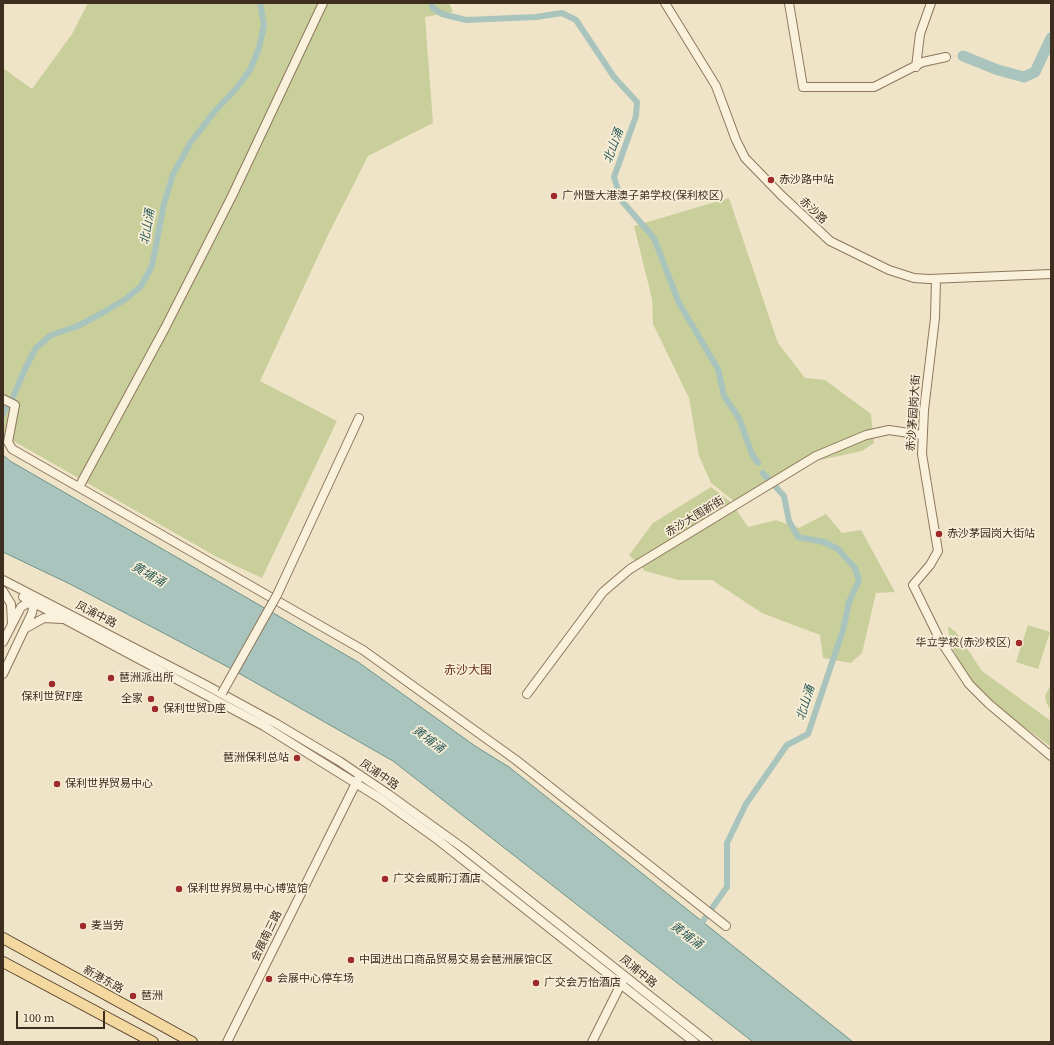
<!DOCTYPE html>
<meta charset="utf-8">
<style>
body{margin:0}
#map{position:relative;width:1054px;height:1045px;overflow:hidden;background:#f0e4c8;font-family:"Source Serif 4",serif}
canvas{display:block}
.frame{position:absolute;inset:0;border:4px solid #3d2e20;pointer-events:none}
.scale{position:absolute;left:16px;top:1011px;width:89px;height:18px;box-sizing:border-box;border:2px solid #3d2e20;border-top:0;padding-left:5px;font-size:12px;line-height:14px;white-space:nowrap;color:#3d2e20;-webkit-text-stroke:3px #f7eed8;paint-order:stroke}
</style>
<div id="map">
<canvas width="1054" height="1045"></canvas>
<div class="frame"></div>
<div class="scale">100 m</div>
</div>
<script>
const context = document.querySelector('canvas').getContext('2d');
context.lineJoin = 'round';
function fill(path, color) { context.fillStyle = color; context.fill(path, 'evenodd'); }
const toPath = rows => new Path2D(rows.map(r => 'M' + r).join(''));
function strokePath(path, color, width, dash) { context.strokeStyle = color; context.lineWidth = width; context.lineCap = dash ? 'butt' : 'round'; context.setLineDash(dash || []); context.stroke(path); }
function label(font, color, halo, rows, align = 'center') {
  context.font = font + ' "Source Serif 4","Noto Sans SC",serif'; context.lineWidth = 3.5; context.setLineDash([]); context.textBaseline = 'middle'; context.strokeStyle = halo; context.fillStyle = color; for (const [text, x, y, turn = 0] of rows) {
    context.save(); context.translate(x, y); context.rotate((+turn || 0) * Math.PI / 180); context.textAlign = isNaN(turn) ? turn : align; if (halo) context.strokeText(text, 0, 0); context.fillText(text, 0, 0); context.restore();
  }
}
const green = toPath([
 [88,3,449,3,453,12,425,17,433,123,368,156,327,237,260,381,337,421,262,578,217,557,3,435,3,68,32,89,72,34],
 [729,198,778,343,805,378,825,380,871,414,874,443,862,451,797,465,735,502,711,483,699,456,689,398,653,324,652,299,634,226],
 [711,487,732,503,748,527,776,520,799,528,826,514,842,533,861,530,895,592,876,593,862,653,851,663,823,658,820,635,762,613,712,580,678,580,645,571,629,555,653,523],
 [1028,625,1050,632,1038,669,1016,662],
 [948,626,956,632,982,671,1051,721,1051,747,1011,717,971,682,950,644],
 [1051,684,1051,711,1046,702,1045,696]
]);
const water = toPath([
 [3,455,10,461,358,662,475,746,509,767,853,1042,753,1042,393,761,228,667,72,585,3,552,3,455]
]);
const canal = toPath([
 [431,3,433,8,442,14,466,20,536,17,562,13,576,20,614,77,637,102,636,116,614,177,621,200,654,238,679,303,718,369,724,396,739,418,752,454,758,463],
 [3,414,13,397,25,369,36,348,51,335,78,326,104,312,126,299,141,286,152,266,164,204,173,174,191,142,215,111,236,89,250,70,259,48,264,25,260,3],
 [698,928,727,887,727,843,746,804,787,745,808,734,843,630,849,602,859,580,855,568,838,549,824,542,798,537,789,521,784,496,763,473]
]);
const river = toPath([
 [963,56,998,70,1024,77,1035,72,1051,38]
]);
const minor = toPath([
 [665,3,716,86,736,140,745,158,781,195,830,241,889,270,914,278,929,279,1051,274],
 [789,3,803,87,874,87,923,62,946,57],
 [916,67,920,34,931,3],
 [936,279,935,318,924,410,922,454,938,551,930,565,913,585,940,640,969,684,989,704,1051,756],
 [3,399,15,405,8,442,12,449,363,650,516,760,726,926],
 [79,487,165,328,232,196,323,3],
 [3,580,202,683,277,724,339,761,388,794,463,848,708,1042],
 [3,591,11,604,12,624],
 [277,595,359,418],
 [23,597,264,726,381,799,438,840,694,1042],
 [26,628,44,618,62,619],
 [3,642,21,607,31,601,35,601],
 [3,674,32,613,33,608,29,599],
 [527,694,603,592,630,569,816,456,866,435,889,430,922,435],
 [227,1042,358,779],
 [592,1042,623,980]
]);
const major = toPath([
 [3,938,192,1042],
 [3,962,153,1042]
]);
const minorBridge = toPath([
 [222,693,277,595]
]);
const markers = [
 [771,180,4,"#9e2a2b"],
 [554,196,4,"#9e2a2b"],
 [939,534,4,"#9e2a2b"],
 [1019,643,4,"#9e2a2b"],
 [111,678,4,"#9e2a2b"],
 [52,684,4,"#9e2a2b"],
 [151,699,4,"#9e2a2b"],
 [155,709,4,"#9e2a2b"],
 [297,758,4,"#9e2a2b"],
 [57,784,4,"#9e2a2b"],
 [385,879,4,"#9e2a2b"],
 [179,889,4,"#9e2a2b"],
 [83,926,4,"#9e2a2b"],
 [351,960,4,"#9e2a2b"],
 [269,979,4,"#9e2a2b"],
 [536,983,4,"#9e2a2b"],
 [133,996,4,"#9e2a2b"]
];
const poiNames = [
 ["赤沙路中站",779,180],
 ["广州暨大港澳子弟学校(保利校区)",562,196],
 ["赤沙茅园岗大街站",947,534],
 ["华立学校(赤沙校区)",1011,643,"right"],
 ["琶洲派出所",119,678],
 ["保利世贸F座",52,697,"center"],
 ["全家",143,699,"right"],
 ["保利世贸D座",163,709],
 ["琶洲保利总站",289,758,"right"],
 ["保利世界贸易中心",65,784],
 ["广交会威斯汀酒店",393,879],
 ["保利世界贸易中心博览馆",187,889],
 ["麦当劳",91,926],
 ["中国进出口商品贸易交易会琶洲展馆C区",359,960],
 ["会展中心停车场",277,979],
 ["广交会万怡酒店",544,983],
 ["琶洲",141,996]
];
const streetNames = [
 ["赤沙路",813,211,43],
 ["赤沙茅园岗大街",914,413,-86],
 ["赤沙大围新街",695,517,-31],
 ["凤浦中路",96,615,27],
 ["凤浦中路",379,775,34],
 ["会展南三路",267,936,-64],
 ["凤浦中路",638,972,39],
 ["新港东路",103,980,29]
];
const waterNames = [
 ["北山涌",614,146,-70],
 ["北山涌",148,227,-80],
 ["黄埔涌",148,575,30],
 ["北山涌",806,703,-73],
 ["黄埔涌",428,740,37],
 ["黄埔涌",686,936,37]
];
const neighbourhoodNames = [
 ["赤沙大围",468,671]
];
fill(green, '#c9cf9b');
fill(water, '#a9c4bc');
strokePath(water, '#6f938a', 1);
strokePath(canal, '#a9c4bc', 6);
strokePath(river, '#a9c4bc', 11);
strokePath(minor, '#8d765c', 10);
strokePath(major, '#5b4430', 12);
strokePath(minor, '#faf1dc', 8);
strokePath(major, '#f3d9a0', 10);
strokePath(minorBridge, '#8d765c', 10, []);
strokePath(minorBridge, '#faf1dc', 8);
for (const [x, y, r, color] of markers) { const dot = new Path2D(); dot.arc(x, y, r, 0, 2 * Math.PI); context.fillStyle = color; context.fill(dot); strokePath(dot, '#f7eed8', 1.5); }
label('11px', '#3d2e20', '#f7eed8', poiNames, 'left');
label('11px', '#3d2e20', '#f7eed8', streetNames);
label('italic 12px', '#2f5d5a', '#f7eed8', waterNames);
label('12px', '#6b2e1e', '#f7eed8', neighbourhoodNames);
</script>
